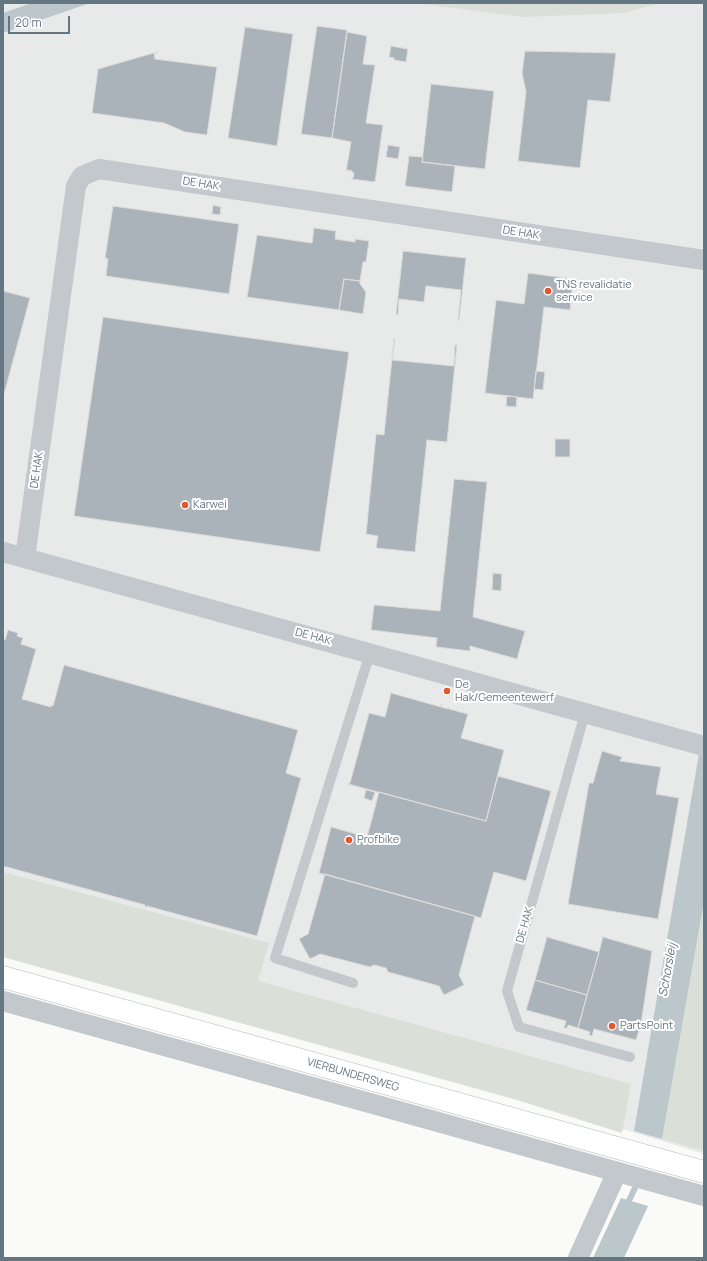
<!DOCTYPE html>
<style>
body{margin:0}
#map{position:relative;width:707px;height:1261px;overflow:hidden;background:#fafaf8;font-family:Manrope,sans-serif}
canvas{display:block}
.frame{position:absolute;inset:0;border:4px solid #657683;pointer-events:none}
.scale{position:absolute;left:8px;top:16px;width:62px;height:18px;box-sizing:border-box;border:2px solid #657683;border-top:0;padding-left:5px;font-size:12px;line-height:14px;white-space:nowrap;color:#657683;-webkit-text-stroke:3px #fff;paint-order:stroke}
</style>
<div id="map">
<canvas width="707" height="1261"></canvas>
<div class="frame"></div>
<div class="scale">20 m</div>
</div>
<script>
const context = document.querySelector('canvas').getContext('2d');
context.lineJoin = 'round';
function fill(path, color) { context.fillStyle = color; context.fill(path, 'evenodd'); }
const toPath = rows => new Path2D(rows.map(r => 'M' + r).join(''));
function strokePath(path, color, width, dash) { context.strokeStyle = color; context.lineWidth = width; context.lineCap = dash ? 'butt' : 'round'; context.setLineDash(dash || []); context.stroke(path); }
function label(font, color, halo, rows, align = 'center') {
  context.font = font + ' Manrope,sans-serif'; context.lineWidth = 4; context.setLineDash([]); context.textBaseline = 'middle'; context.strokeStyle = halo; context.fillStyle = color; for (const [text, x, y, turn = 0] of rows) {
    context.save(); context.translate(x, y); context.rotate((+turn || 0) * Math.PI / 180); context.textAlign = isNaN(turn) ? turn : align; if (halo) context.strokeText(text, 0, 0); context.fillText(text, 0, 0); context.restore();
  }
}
const built = toPath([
 [3,3,704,3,704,1154,3,939]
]);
const green = toPath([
 [416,3,660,3,624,13,523,17],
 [3,872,269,943,258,981,631,1084,622,1133,517,1100,3,957],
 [704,901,704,1151,662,1139]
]);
const water = toPath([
 [32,3,90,3,3,33,3,13],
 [699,754,704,755,704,901,662,1139,634,1131],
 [621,1198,648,1206,624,1258,593,1258]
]);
const stream = toPath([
 [626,1207,635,1188]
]);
const building = toPath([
 [317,26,347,30,332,138,301,134,317,26],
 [245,27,293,34,277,146,228,138,245,27],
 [347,32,367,36,363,64,375,65,366,123,383,125,375,182,351,179,353,178,354,174,352,171,347,170,346,172,351,142,332,138,347,32],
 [391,46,408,49,406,62,394,60,394,58,389,57,391,46],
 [525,51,616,53,610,102,588,100,580,168,518,161,526,92,522,73,525,51],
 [157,52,157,53,154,53,155,59,217,67,207,135,185,132,164,123,92,113,98,69,157,52],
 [431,84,494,91,485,169,422,162,431,84],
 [388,145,400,147,398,159,386,157,388,145],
 [409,156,423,157,422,162,455,166,452,192,405,186,409,156],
 [213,205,221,207,220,215,212,214,213,205],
 [113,206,239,224,229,294,106,276,108,259,105,258,113,206],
 [314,228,336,231,335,239,355,242,355,239,369,241,366,262,363,262,360,281,344,279,339,310,247,297,257,235,312,243,314,228],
 [403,251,466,258,459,321,458,319,461,290,426,286,424,302,399,299,398,315,396,314,403,251],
 [528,273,573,279,570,310,544,307,533,399,485,393,496,300,524,304,528,273],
 [344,279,360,281,360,284,366,292,363,314,339,310,344,279],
 [3,291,30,298,3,398,3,291],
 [103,317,349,352,320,552,74,516,103,317],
 [394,339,395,339,392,360,454,366,455,345,457,345,447,442,427,440,415,552,376,548,378,536,366,534,376,434,384,435,394,339],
 [536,371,545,372,543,390,534,389,536,371],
 [507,396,517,397,516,407,506,406,507,396],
 [555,439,570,439,570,457,555,457,555,439],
 [454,479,487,482,473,617,525,631,517,659,470,646,470,651,436,647,437,638,371,630,374,605,375,605,440,611,454,479],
 [493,573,502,574,501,591,492,590,493,573],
 [8,630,18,633,17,636,23,638,21,644,36,649,22,699,51,707,51,705,53,706,64,665,298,730,286,773,301,778,257,936,147,906,147,907,145,907,145,905,3,866,3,639,5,640,8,630],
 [391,693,441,707,441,704,442,705,441,707,448,709,449,707,449,709,468,714,461,738,504,750,486,821,348,784,350,783,369,713,385,717,391,693],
 [602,751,622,757,620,761,661,767,656,794,679,798,658,919,568,904,589,783,593,783,602,751],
 [498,776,551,791,526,881,494,872,481,918,319,873,331,827,367,837,379,792,486,821,498,776],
 [366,790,375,792,372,801,364,798,366,790],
 [325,874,475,916,459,975,464,985,444,995,439,986,388,972,386,968,374,965,370,967,320,954,310,959,299,939,308,934,325,874],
 [547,937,599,952,587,995,535,980,547,937],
 [603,937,652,951,641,1024,636,1040,594,1029,592,1036,589,1035,590,1032,578,1028,603,937],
 [535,980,587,995,578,1028,568,1025,567,1028,564,1028,566,1021,526,1010,535,980]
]);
const service = toPath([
 [585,713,507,991,519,1027,630,1057],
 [353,983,275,958,370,653]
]);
const minor = toPath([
 [3,552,704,746],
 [25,558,76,186,82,176,99,169,704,260],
 [3,1001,704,1196],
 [578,1258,617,1172]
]);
const primary = toPath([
 [3,977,704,1172]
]);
const markers = [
 [548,291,4,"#e4572e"],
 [185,505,4,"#e4572e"],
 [447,691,4,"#e4572e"],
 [349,840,4,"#e4572e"],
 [612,1026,4,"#e4572e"]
];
const streetNames = [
 ["DE HAK",201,184,9],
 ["DE HAK",521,233,9],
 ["DE HAK",37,470,-82],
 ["DE HAK",313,637,15],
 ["DE HAK",525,925,-74],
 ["VIERBUNDERSWEG",353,1075,16]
];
const poiNames = [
 ["TNS revalidatie",556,285],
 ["service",556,298],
 ["Karwei",193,505],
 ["De",455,685],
 ["Hak/Gemeentewerf",455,698],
 ["Profbike",357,840],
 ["PartsPoint",620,1026]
];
const waterNames = [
 ["Schorsleij",668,970,-80]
];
fill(built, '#e8e9e9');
fill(green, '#dadfd7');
fill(water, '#bbc7cb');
strokePath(stream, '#bbc7cb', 6);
fill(building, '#aab3b9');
strokePath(building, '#dcdcda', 1);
strokePath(primary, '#b5babe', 23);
strokePath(service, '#c3c8cc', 10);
strokePath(minor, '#c3c8cc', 20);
strokePath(primary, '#fff', 22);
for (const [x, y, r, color] of markers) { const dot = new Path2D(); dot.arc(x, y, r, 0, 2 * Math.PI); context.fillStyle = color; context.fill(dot); strokePath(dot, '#fff', 1.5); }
label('11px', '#657683', '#fff', streetNames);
label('11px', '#657683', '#fff', poiNames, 'left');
label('italic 12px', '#60757c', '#fff', waterNames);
</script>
